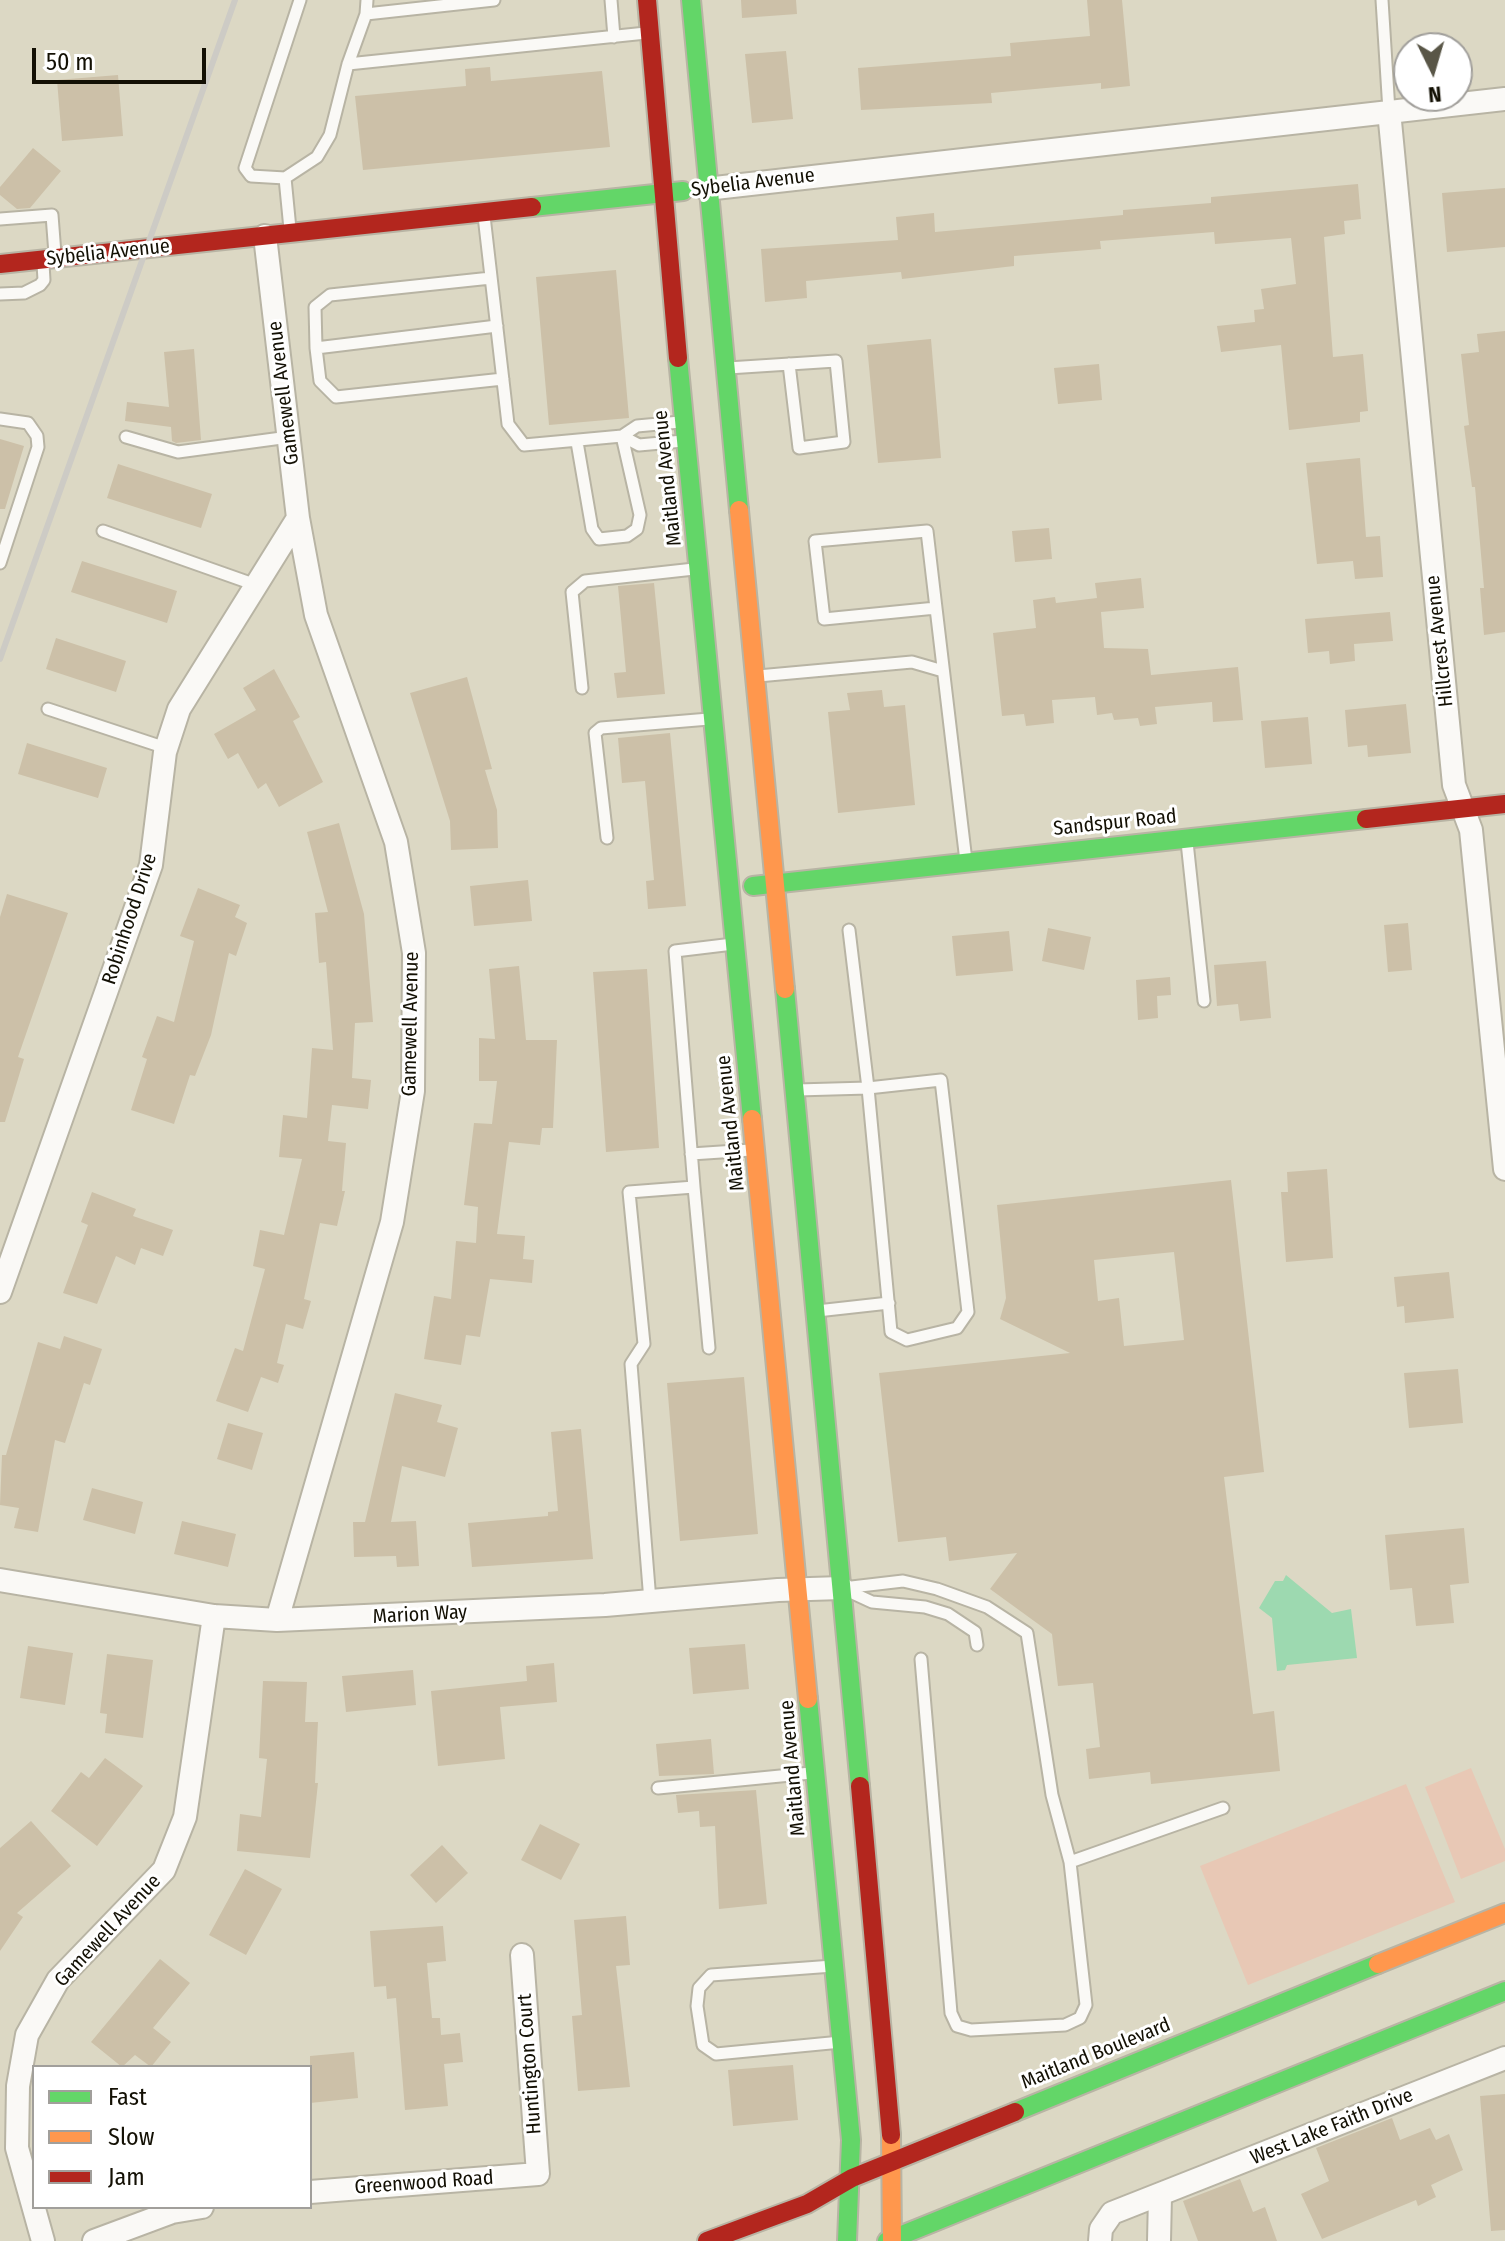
<!DOCTYPE html>
<style>
body{margin:0}
#map{position:relative;width:1505px;height:2241px;overflow:hidden;background:#dcd8c4;font-family:"Fira Sans Condensed",sans-serif}
canvas{display:block}
.legend{position:absolute;left:32px;top:2065px;width:280px;height:144px;box-sizing:border-box;background:#fff;border:2px solid #a19f9b;margin:0;padding:10px 14px;list-style:none;font-size:24px;color:#131004}
.legend li{display:flex;align-items:center;gap:16px;height:40px}
.legend b{width:40px;border:2px solid #a19f9b}
.north{position:absolute;left:1393px;top:32px;width:80px;height:80px;box-sizing:border-box;background:#fff;border:2px solid #a19f9b;border-radius:50%;rotate:175deg;font-size:22px;font-weight:700;line-height:32px;text-align:center;color:#131004}
.north::after{content:'';display:block;margin:auto;width:28px;height:36px;background:#595647;clip-path:polygon(50% 0,100% 100%,50% 72%,0 100%)}
.scale{position:absolute;left:32px;top:48px;width:174px;height:36px;box-sizing:border-box;border:4px solid #131004;border-top:0;padding-left:10px;font-size:24px;line-height:28px;white-space:nowrap;color:#131004;-webkit-text-stroke:6px #fff;paint-order:stroke}
</style>
<div id="map">
<canvas width="1505" height="2241"></canvas>
<ul class="legend">
<li><b style="height:10px;background:#63d668"></b>Fast</li>
<li><b style="height:10px;background:#ff974d"></b>Slow</li>
<li><b style="height:10px;background:#b3261e"></b>Jam</li>
</ul>
<div class="north">N</div>
<div class="scale">50 m</div>
</div>
<script>
const context = document.querySelector('canvas').getContext('2d');
context.lineJoin = 'round';
function fill(path, color) { context.fillStyle = color; context.fill(path, 'evenodd'); }
const toPath = rows => new Path2D(rows.map(r => 'M' + r).join(''));
function strokePath(path, color, width, dash) { context.strokeStyle = color; context.lineWidth = width; context.lineCap = dash ? 'butt' : 'round'; context.setLineDash(dash || []); context.stroke(path); }
function label(font, color, halo, rows, align = 'center') {
  context.font = font + ' "Fira Sans Condensed",sans-serif'; context.lineWidth = 6; context.setLineDash([]); context.textBaseline = 'middle'; context.strokeStyle = halo; context.fillStyle = color; for (const [text, x, y, turn = 0] of rows) {
    context.save(); context.translate(x, y); context.rotate((+turn || 0) * Math.PI / 180); context.textAlign = isNaN(turn) ? turn : align; if (halo) context.strokeText(text, 0, 0); context.fillText(text, 0, 0); context.restore();
  }
}
const green = toPath([
 [1471,1768,1505,1849,1505,1861,1461,1879,1425,1787],
 [1406,1784,1455,1902,1248,1985,1200,1866]
]);
const water = toPath([
 [1286,1575,1332,1613,1351,1609,1357,1658,1287,1665,1285,1670,1277,1671,1272,1618,1259,1608,1275,1581,1283,1581]
]);
const building = toPath([
 [741,0,796,0,797,14,742,18],
 [1087,0,1122,0,1130,86,1101,89,1101,83,991,93,992,103,861,110,858,68,1011,56,1010,43,1090,36],
 [786,51,793,119,752,123,745,54],
 [490,67,491,81,602,71,610,147,363,170,355,96,466,86,465,69],
 [118,75,123,136,62,141,57,80],
 [33,148,61,171,30,208,17,209,0,195,0,187],
 [1358,184,1361,219,1344,221,1345,234,1324,237,1333,357,1363,354,1368,411,1360,412,1360,422,1289,430,1281,345,1221,352,1217,326,1255,322,1254,310,1264,309,1261,289,1296,284,1291,238,1215,244,1214,232,1100,241,1101,249,1014,256,1014,266,902,279,901,272,806,281,807,298,765,302,761,249,898,240,896,217,934,213,935,232,1123,215,1123,210,1211,203,1211,197],
 [1505,188,1505,247,1447,252,1442,193],
 [616,270,629,418,549,425,536,277],
 [1505,331,1505,632,1484,635,1480,588,1484,588,1475,487,1472,487,1464,426,1469,425,1461,354,1479,352,1477,334],
 [931,339,941,458,878,463,867,345],
 [194,349,201,440,176,443,172,441,171,427,125,421,127,402,169,407,164,352],
 [1099,364,1102,400,1058,404,1054,368],
 [0,439,24,446,5,509,0,509],
 [1360,458,1366,537,1380,536,1383,577,1355,579,1353,561,1317,564,1306,463],
 [118,464,212,494,201,528,107,498],
 [1049,528,1052,559,1015,562,1012,531],
 [82,561,177,591,167,623,71,592],
 [1141,578,1144,608,1101,612,1104,648,1148,649,1151,675,1238,667,1243,720,1213,722,1212,702,1155,707,1157,724,1140,726,1138,718,1114,720,1112,713,1097,715,1095,697,1052,700,1054,723,1026,726,1024,714,1002,716,993,633,1036,628,1033,600,1055,597,1056,603,1097,598,1095,583],
 [654,583,665,694,617,698,614,673,626,672,618,586],
 [1390,612,1393,641,1354,644,1355,661,1330,664,1329,651,1308,653,1305,619],
 [56,638,126,661,116,692,46,669],
 [274,669,300,717,293,721,323,782,279,807,266,783,258,789,238,753,228,759,214,734,256,710,243,688],
 [467,677,492,769,485,770,497,810,498,848,451,850,450,821,410,693],
 [882,690,884,707,905,705,915,805,838,813,828,712,850,710,847,693],
 [1406,704,1411,753,1368,757,1367,745,1348,747,1345,710],
 [1308,717,1312,764,1265,768,1261,721],
 [670,733,686,906,648,909,646,881,654,880,645,781,622,783,618,738],
 [27,743,107,768,98,798,18,774],
 [339,823,364,914,373,1022,355,1023,352,1078,371,1080,368,1109,332,1105,328,1141,346,1143,342,1191,345,1191,337,1226,320,1223,304,1299,311,1301,303,1329,286,1324,277,1363,284,1365,278,1383,261,1377,248,1412,216,1401,235,1348,243,1351,265,1269,253,1266,260,1230,284,1235,302,1159,279,1157,283,1115,307,1118,312,1048,333,1050,326,962,319,963,315,913,328,912,307,832],
 [528,880,532,921,474,926,470,886],
 [198,888,240,905,235,917,247,923,236,956,229,953,211,1035,195,1076,190,1075,174,1124,131,1110,147,1059,142,1057,157,1016,174,1022,194,941,180,936],
 [7,894,68,913,18,1057,24,1059,5,1122,0,1122,0,917],
 [1408,923,1412,970,1388,972,1384,925],
 [1048,928,1091,937,1084,970,1042,961],
 [1009,931,1013,971,956,976,952,936],
 [1266,961,1271,1018,1240,1021,1238,1004,1217,1006,1214,965],
 [519,966,526,1040,557,1040,553,1128,542,1128,540,1145,509,1142,497,1234,525,1236,523,1259,534,1260,532,1283,490,1279,480,1337,466,1335,461,1365,424,1359,434,1296,451,1299,456,1241,476,1243,478,1207,464,1205,474,1123,492,1124,497,1081,479,1081,479,1038,495,1039,489,969],
 [647,969,659,1148,606,1152,593,972],
 [1170,977,1171,995,1157,996,1158,1018,1138,1020,1136,980],
 [1327,1169,1333,1258,1286,1262,1281,1192,1288,1192,1287,1172],
 [1231,1180,1264,1472,1224,1477,1253,1714,1274,1711,1280,1771,1151,1784,1150,1772,1089,1779,1086,1749,1100,1747,1093,1683,1058,1686,1052,1634,990,1589,1017,1553,949,1561,946,1537,898,1542,879,1373,1070,1353,1000,1319,1006,1298,997,1205],
 [1174,1252,1184,1340,1124,1346,1119,1298,1098,1301,1094,1260],
 [92,1192,136,1209,133,1216,173,1230,163,1256,141,1248,135,1265,116,1256,97,1304,63,1293,88,1225,81,1222],
 [1449,1272,1454,1318,1405,1323,1404,1306,1397,1307,1394,1277],
 [64,1336,102,1349,90,1385,84,1383,65,1443,55,1440,38,1532,14,1528,19,1508,0,1505,2,1455,6,1455,38,1342,60,1349],
 [1458,1369,1463,1423,1409,1428,1404,1373],
 [744,1377,758,1534,680,1541,667,1383],
 [395,1393,442,1405,437,1422,458,1428,445,1477,402,1466,391,1522,416,1521,419,1566,397,1567,396,1556,354,1557,353,1522,365,1522],
 [228,1423,263,1433,252,1470,217,1459],
 [581,1429,593,1559,472,1567,468,1523,548,1516,548,1512,558,1511,551,1432],
 [92,1488,143,1502,135,1534,83,1520],
 [182,1521,236,1534,228,1567,174,1554],
 [1464,1528,1469,1583,1450,1585,1454,1623,1416,1626,1412,1588,1390,1590,1385,1535],
 [745,1644,749,1689,693,1694,689,1648],
 [28,1646,73,1653,65,1705,20,1698],
 [107,1654,153,1660,143,1738,105,1733,107,1714,100,1713],
 [554,1663,557,1702,500,1707,505,1759,438,1766,431,1691,527,1681,526,1666],
 [413,1670,416,1705,346,1712,342,1676],
 [263,1681,307,1682,305,1722,318,1722,315,1783,318,1783,310,1858,237,1851,240,1814,261,1817,267,1759,259,1758],
 [711,1739,714,1774,659,1776,656,1744],
 [105,1758,143,1786,97,1846,51,1811,81,1772,89,1778],
 [756,1790,767,1904,719,1909,715,1826,700,1827,699,1811,678,1813,676,1795],
 [31,1821,71,1866,17,1913,23,1917,0,1951,0,1848],
 [540,1824,580,1844,561,1880,521,1860],
 [442,1845,468,1873,436,1903,410,1875],
 [245,1869,282,1889,246,1955,209,1935],
 [626,1916,630,1965,616,1966,630,2087,578,2091,572,2016,582,2015,574,1920],
 [443,1926,446,1961,427,1963,432,2018,440,2018,441,2035,460,2033,463,2062,444,2064,448,2106,405,2110,396,1998,387,1999,386,1986,374,1987,370,1931],
 [160,1959,190,1983,153,2028,171,2042,151,2067,135,2055,122,2067,91,2042],
 [354,2052,358,2098,310,2103,310,2056],
 [793,2065,798,2120,733,2126,728,2070],
 [1505,2094,1505,2230,1491,2231,1480,2096],
 [1392,2118,1400,2140,1430,2128,1436,2140,1449,2134,1463,2170,1431,2185,1436,2197,1418,2206,1416,2200,1322,2239,1301,2194,1329,2181,1316,2148],
 [1240,2179,1253,2212,1265,2207,1277,2241,1198,2241,1183,2201]
]);
const lane = toPath([
 [611,0,614,37],
 [1382,0,1389,111],
 [366,14,494,0],
 [348,64,646,33],
 [285,178,317,157,330,135,348,64,366,14,367,0],
 [484,216,508,424,524,445,622,436,637,426,680,422],
 [0,219,52,215,55,254],
 [290,229,285,178,251,176,245,168,300,0],
 [491,278,330,295,315,307,316,348,497,326],
 [0,294,24,293,40,285,44,280,43,264],
 [316,348,320,381,336,397,503,379],
 [728,368,836,361,844,442,799,448,789,364],
 [0,419,28,423,37,436,38,447,0,563],
 [622,436,639,445,683,441],
 [126,437,178,452,289,437],
 [577,442,592,529,599,539,627,536,637,529,640,515,622,436],
 [103,531,256,585],
 [936,608,927,531,815,541,824,619,936,608,966,861],
 [758,676,912,662,943,671],
 [582,688,572,592,585,581,694,569],
 [48,709,166,748],
 [607,838,595,733,601,728,709,719],
 [1187,842,1204,1001],
 [797,1090,868,1088,941,1080,968,1312,957,1328,907,1340,891,1332,868,1088,849,930],
 [691,1154,751,1150],
 [694,1187,675,951,733,944],
 [817,1311,889,1303],
 [843,1588,903,1581,937,1589,987,1607,1027,1633,1052,1795,1070,1862,1086,2005,1080,2018,1065,2025,971,2030,957,2026,951,2013,921,1659],
 [846,1590,872,1602,925,1607,948,1614,975,1632,977,1645],
 [650,1601,631,1364,644,1344,629,1192,694,1187,709,1348],
 [658,1788,811,1773],
 [1070,1862,1223,1808],
 [833,1966,711,1975,699,1988,697,2006,703,2045,716,2054,841,2042]
]);
const street = toPath([
 [1389,111,1454,785,1471,830,1505,1169],
 [706,189,1505,99],
 [265,236,298,518,316,615,396,842,414,953,413,1091,392,1222,277,1620],
 [0,1292,151,865,165,752,179,709,298,518],
 [0,1580,214,1616,277,1620,605,1605,778,1590,842,1588],
 [310,2192,538,2174,522,1955],
 [43,2241,17,2148,18,2086,27,2035,58,1980,164,1870,185,1817,214,1616],
 [94,2241,172,2212,202,2207],
 [1100,2241,1101,2229,1112,2213,1505,2058],
 [1159,2241,1160,2196]
]);
const fast = toPath([
 [691,0,739,510],
 [532,207,683,191],
 [678,358,752,1119],
 [753,886,1366,819],
 [785,989,860,1786],
 [808,1699,851,2140,847,2241],
 [1015,2112,1378,1964],
 [887,2241,1505,1991]
]);
const slow = toPath([
 [739,510,785,989],
 [752,1119,808,1699],
 [1378,1964,1505,1913],
 [891,2135,892,2241]
]);
const jam = toPath([
 [647,0,678,358],
 [0,264,532,207],
 [1366,819,1505,804],
 [860,1786,891,2135],
 [707,2241,807,2204,852,2178,1015,2112]
]);
const rail = toPath([
 [0,659,235,0]
]);
const streetNames = [
 ["Sybelia Avenue",753,183,-7],
 ["Sybelia Avenue",108,253,-6],
 ["Gamewell Avenue",284,393,-97],
 ["Maitland Avenue",668,478,-96],
 ["Hillcrest Avenue",1440,641,-96],
 ["Sandspur Road",1115,823,-6],
 ["Robinhood Drive",130,919,-72],
 ["Gamewell Avenue",411,1024,-89],
 ["Maitland Avenue",731,1123,-96],
 ["Marion Way",420,1615,-3],
 ["Maitland Avenue",793,1768,-95],
 ["Gamewell Avenue",108,1931,-47],
 ["Maitland Boulevard",1096,2054,-22],
 ["Huntington Court",530,2064,-94],
 ["West Lake Faith Drive",1332,2127,-22],
 ["Greenwood Road",424,2183,-4]
];
fill(green, '#e8c8b5');
fill(water, '#9dd9b0');
fill(building, '#ccc0a8');
strokePath(lane, '#b8b4a4', 15);
strokePath(street, '#b8b4a4', 26);
strokePath(fast, '#b8b4a4', 22);
strokePath(slow, '#b8b4a4', 22);
strokePath(jam, '#b8b4a4', 22);
strokePath(lane, '#faf9f6', 11);
strokePath(street, '#faf9f6', 22);
strokePath(fast, '#63d668', 18);
strokePath(slow, '#ff974d', 18);
strokePath(jam, '#b3261e', 18);
strokePath(rail, '#cdcbc5', 6);
label('20px', '#131004', '#fff', streetNames);
</script>
